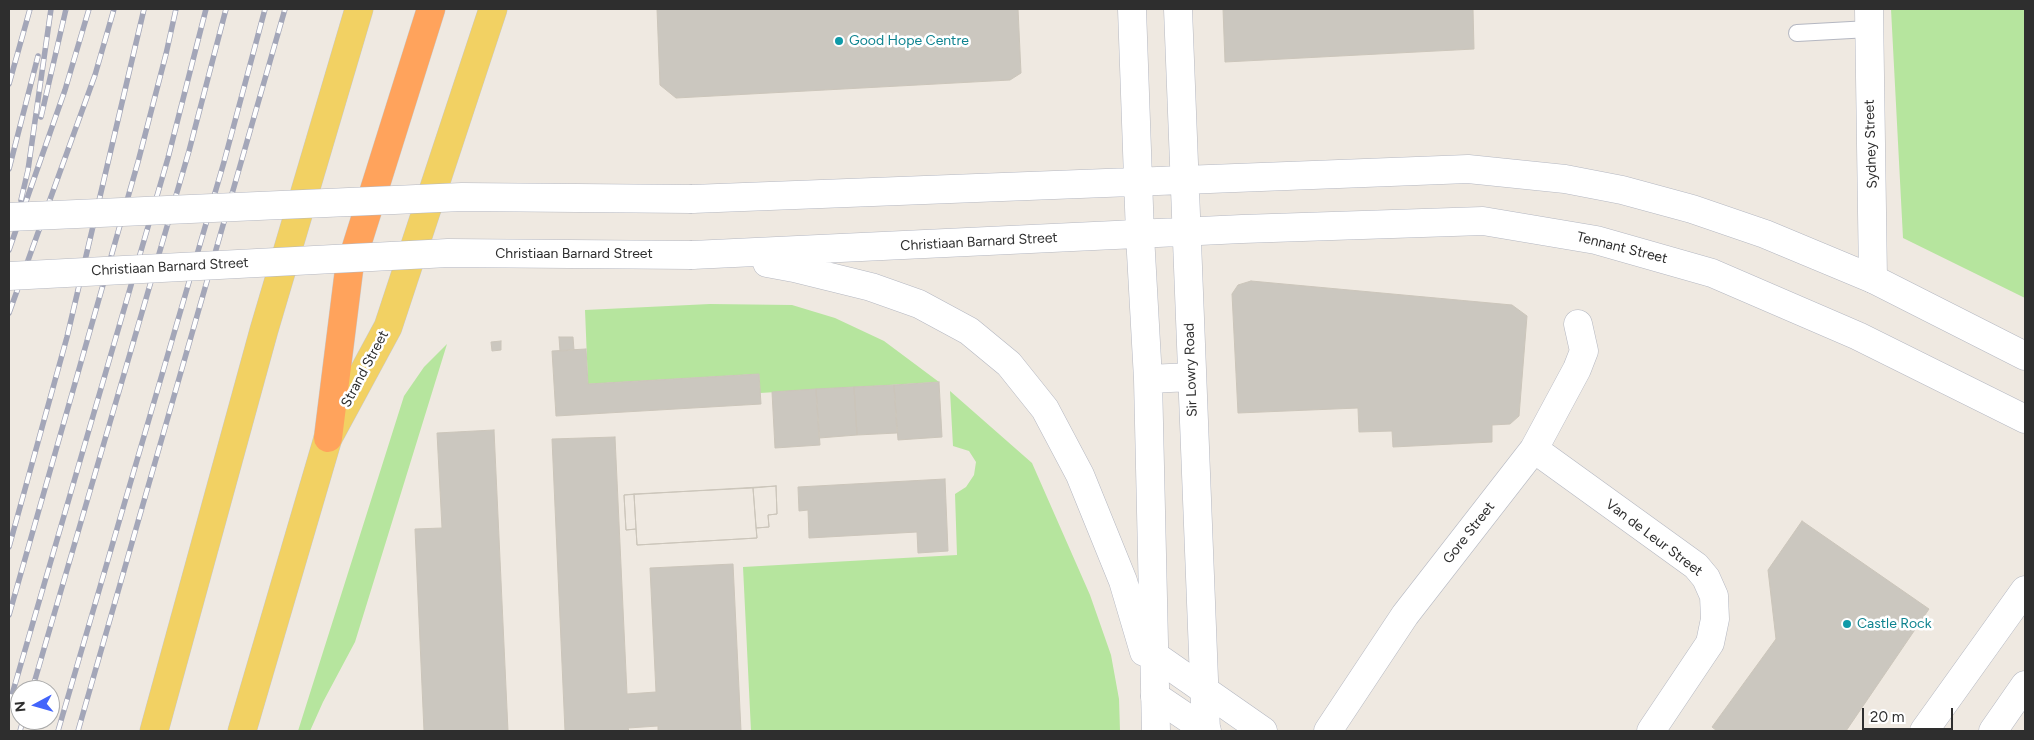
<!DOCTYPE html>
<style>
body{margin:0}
#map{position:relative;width:2034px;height:740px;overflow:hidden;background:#efe9e1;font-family:Figtree,sans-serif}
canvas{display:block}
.frame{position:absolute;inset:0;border:10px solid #2e2e2e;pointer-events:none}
.north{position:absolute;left:10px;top:680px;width:50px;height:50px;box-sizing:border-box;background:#fff;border:1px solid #ababab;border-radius:50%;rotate:264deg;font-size:14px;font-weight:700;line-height:20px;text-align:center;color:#2e2e2e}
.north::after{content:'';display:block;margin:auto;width:18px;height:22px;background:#4264fb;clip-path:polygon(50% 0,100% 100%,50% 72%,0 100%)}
.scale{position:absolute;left:1862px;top:708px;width:91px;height:22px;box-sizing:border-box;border:2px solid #2e2e2e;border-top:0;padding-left:6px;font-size:15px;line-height:18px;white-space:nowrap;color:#2e2e2e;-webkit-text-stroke:4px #fff;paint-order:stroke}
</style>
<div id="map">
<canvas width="2034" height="740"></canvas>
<div class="frame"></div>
<div class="north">N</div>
<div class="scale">20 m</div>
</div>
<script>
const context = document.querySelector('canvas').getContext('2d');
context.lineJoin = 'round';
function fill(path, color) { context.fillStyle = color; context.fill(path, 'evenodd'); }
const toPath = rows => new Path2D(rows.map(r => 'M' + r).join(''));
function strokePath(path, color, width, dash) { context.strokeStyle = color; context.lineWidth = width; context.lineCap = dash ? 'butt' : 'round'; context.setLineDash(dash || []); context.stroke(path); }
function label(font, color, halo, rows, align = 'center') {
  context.font = font + ' Figtree,sans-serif'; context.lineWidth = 5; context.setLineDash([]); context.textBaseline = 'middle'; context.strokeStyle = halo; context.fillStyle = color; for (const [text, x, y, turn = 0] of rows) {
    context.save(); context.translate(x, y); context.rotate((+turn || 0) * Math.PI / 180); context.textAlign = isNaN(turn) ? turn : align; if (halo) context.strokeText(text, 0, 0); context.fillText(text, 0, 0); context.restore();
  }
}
const green = toPath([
 [1891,9,2025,9,2025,298,1903,238],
 [710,304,792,305,835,318,884,341,939,382,760,393,759,374,588,384,585,310],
 [447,344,355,642,323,702,310,731,298,731,404,396,424,367],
 [950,391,1032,463,1090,595,1111,655,1119,699,1120,731,751,731,743,567,957,555,955,494,966,487,974,475,976,462,969,451,953,446]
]);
const building = toPath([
 [657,9,1018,9,1021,73,1010,80,676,98,660,85,657,9],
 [1223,9,1473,9,1474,49,1225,62,1223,9],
 [1251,281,1512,305,1527,316,1519,416,1510,424,1492,425,1492,442,1393,447,1392,431,1359,432,1358,408,1238,413,1232,294,1238,285,1251,281],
 [559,337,573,337,574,350,560,351,559,337],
 [501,341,501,350,492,351,491,342,501,341],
 [586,349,588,384,759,374,761,404,556,416,552,351,586,349],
 [939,382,942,437,898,440,894,385,939,382],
 [894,385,897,433,857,435,854,387,894,385],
 [854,387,857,435,819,438,816,389,854,387],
 [816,389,820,445,775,448,772,392,816,389],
 [494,430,508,731,424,731,415,529,442,528,437,433,494,430],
 [615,437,627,694,656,692,650,568,733,564,741,731,658,731,658,726,628,728,629,731,565,731,552,439,615,437],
 [945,479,948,551,918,553,917,532,809,538,808,510,799,511,798,487,945,479],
 [776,486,777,514,768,515,769,527,756,528,753,488,776,486],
 [776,486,777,514,768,515,769,527,756,528,757,538,637,545,636,529,626,530,624,495,776,486],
 [753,488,757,538,637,545,634,494,753,488],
 [634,494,636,529,626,530,624,495,634,494],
 [1802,521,1929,609,1846,731,1717,731,1712,727,1776,639,1768,570,1802,521]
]);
const service = toPath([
 [1797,33,1869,29]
]);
const minor = toPath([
 [1869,9,1873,279],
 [1534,449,1696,566,1706,578,1714,596,1715,619,1710,643,1651,731],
 [1154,655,1263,731],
 [1155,696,1207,731],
 [1328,731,1405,615,1534,449,1577,369,1584,351,1578,324]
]);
const tertiary = toPath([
 [1924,731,2025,590],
 [1993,731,2025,685]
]);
const secondary = toPath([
 [1132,9,1140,235,1148,379,1156,731],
 [1178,9,1206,731],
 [692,199,1468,169,1565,179,1622,190,1692,209,1765,234,1873,279,2025,356],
 [692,255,1242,229,1483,221,1596,240,1712,273,1858,336,2025,419],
 [767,263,794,268,871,287,919,304,969,331,1009,364,1045,409,1080,475,1123,581,1144,652],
 [1148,379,1192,377]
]);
const primary = toPath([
 [154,731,264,330,359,9],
 [242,731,328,438,388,327,493,9]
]);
const motorway = toPath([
 [328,438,349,270,431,9]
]);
const rail = toPath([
 [9,84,30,9],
 [41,117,66,9],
 [9,169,38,56],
 [21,200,28,170,51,9],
 [9,250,65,90,89,9],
 [9,313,95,75,114,9],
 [9,547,67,337,144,9],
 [9,615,138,162,166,54,176,9],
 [32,690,189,151,226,9],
 [9,705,168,158,206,9],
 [20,731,23,720],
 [58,731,224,162,265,9],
 [78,731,285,9]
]);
const secondaryBridge = toPath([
 [9,217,462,197,692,199],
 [9,276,448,253,692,255]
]);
const markers = [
 [839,41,5,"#0f9aa8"],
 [1847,624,5,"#0f9aa8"]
];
const cultureNames = [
 ["Good Hope Centre",849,41],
 ["Castle Rock",1857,624]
];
const streetNames = [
 ["Sydney Street",1871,144,-92],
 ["Christiaan Barnard Street",979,242,-3],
 ["Tennant Street",1622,248,14],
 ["Christiaan Barnard Street",574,254],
 ["Christiaan Barnard Street",170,267,-3],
 ["Strand Street",365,369,-62],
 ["Sir Lowry Road",1191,370,-92],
 ["Gore Street",1469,533,-52],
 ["Van de Leur Street",1654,538,37]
];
fill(green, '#b6e59e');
fill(building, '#cbc7bf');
strokePath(building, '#cbc5ba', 1);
strokePath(service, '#b4b7c1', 18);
strokePath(minor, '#b4b7c1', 29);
strokePath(tertiary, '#b4b7c1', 29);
strokePath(secondary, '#b4b7c1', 29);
strokePath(primary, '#c9c9c9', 29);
strokePath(motorway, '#c9c9c9', 29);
strokePath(service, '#fff', 16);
strokePath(minor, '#fff', 28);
strokePath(tertiary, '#fff', 28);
strokePath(secondary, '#fff', 28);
strokePath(primary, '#f2d163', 28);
strokePath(motorway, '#ffa35c', 28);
strokePath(rail, '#a3a6b8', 5.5);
strokePath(rail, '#fff', 4, [11]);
strokePath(secondaryBridge, '#b4b7c1', 29, []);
strokePath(secondaryBridge, '#fff', 28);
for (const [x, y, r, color] of markers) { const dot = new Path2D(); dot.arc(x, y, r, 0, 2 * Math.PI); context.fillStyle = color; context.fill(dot); strokePath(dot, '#fff', 2); }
label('14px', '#0d838f', '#fff', cultureNames, 'left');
label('14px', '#2e2e2e', '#fff', streetNames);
</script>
